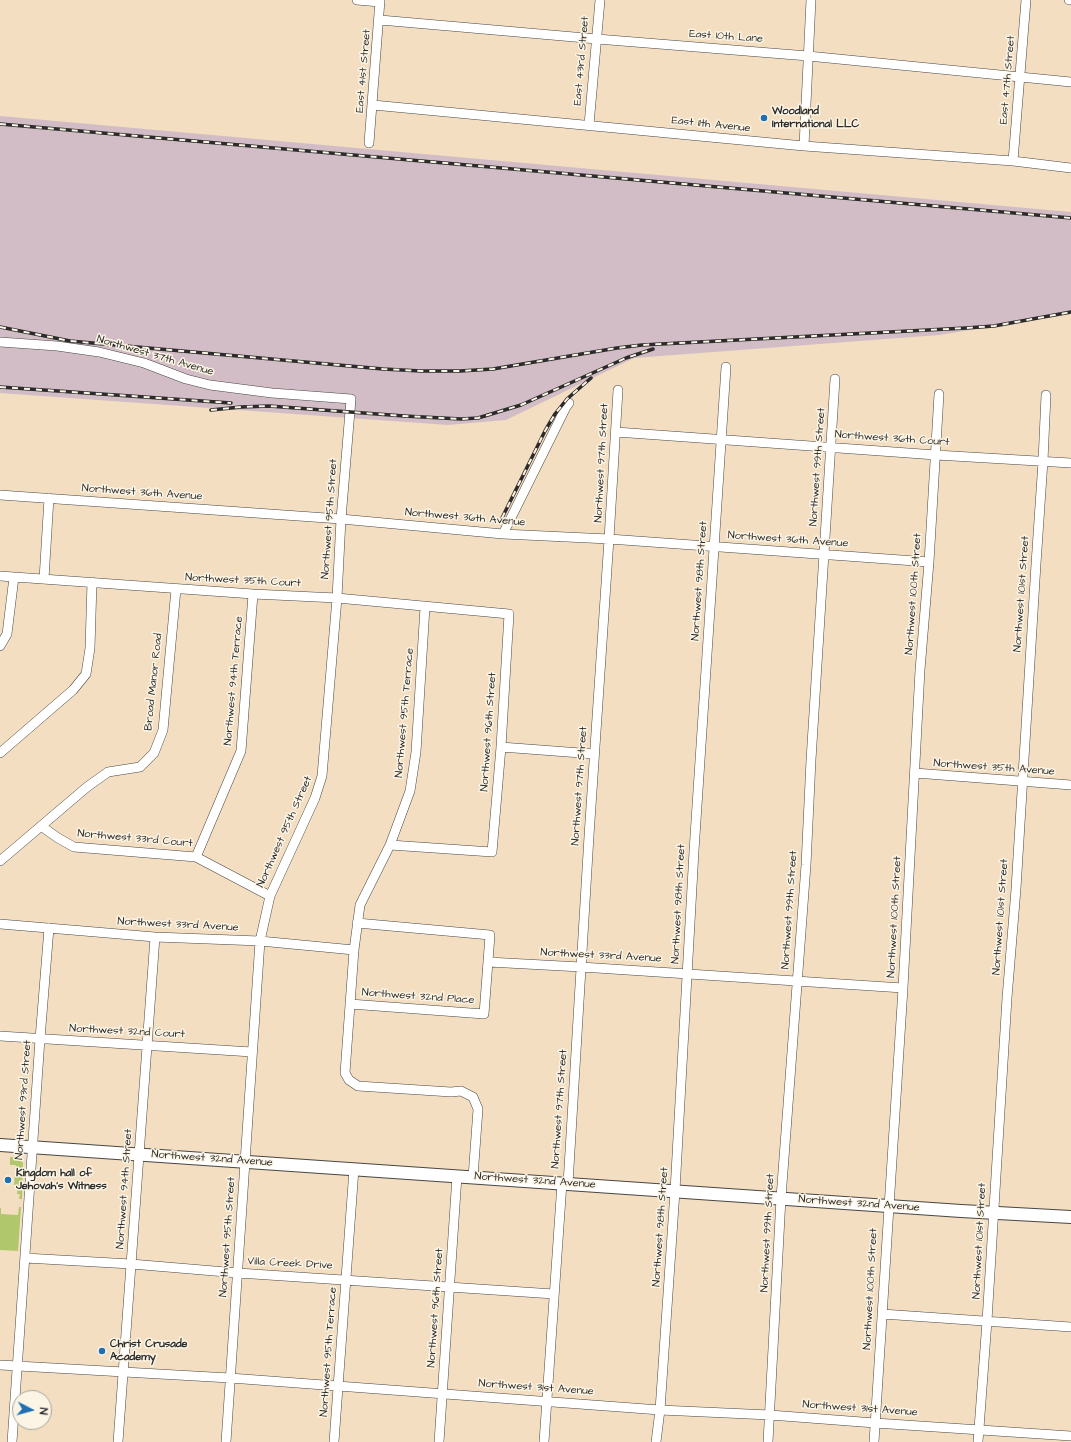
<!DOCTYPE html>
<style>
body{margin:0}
#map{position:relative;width:1071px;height:1442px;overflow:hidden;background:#f3dec1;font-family:"Architects Daughter",sans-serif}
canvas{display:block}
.north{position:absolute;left:12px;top:1390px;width:40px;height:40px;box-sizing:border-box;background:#fcf5e5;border:1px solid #a8a49b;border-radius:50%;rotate:96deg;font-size:11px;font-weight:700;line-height:16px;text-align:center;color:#2b2b2b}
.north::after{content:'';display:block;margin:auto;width:14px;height:18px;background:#1f6fb2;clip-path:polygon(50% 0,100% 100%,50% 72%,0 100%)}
</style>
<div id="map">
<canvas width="1071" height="1442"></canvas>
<div class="north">N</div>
</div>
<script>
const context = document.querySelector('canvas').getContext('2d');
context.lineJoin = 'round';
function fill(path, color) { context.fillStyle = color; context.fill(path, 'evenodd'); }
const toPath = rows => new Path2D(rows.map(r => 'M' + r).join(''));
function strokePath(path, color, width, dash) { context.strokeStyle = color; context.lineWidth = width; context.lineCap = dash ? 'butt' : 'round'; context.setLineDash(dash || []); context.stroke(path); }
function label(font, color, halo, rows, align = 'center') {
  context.font = font + ' "Architects Daughter",sans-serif'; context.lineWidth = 3; context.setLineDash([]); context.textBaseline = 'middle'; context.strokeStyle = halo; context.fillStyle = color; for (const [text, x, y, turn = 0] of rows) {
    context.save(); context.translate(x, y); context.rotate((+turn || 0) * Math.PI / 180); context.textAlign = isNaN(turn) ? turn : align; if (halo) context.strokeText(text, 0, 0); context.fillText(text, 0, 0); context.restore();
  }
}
const industrial = toPath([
 [0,116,1071,212,1071,314,939,335,634,358,506,420,448,425,0,393]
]);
const green = toPath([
 [10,1157,19,1158,23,1163,22,1199,19,1199,20,1194,17,1194,18,1185,14,1185,16,1165,10,1165],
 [19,1207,21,1207,18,1251,0,1250,0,1208,1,1208,1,1214,18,1215]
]);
const minor = toPath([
 [357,0,380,2],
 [1069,0,1071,0],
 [380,20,597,39,808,56,1071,82],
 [373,105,804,146,1013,161,1071,168],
 [589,125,600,0],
 [369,143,380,0],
 [804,146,811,0],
 [1013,161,1026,0],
 [0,342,57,346,99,352,144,363,186,379,210,385,272,393,351,399,341,519,337,598,322,776,315,798,270,896,260,941,226,1442],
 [616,432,936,455,1071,463],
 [0,495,341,519,503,534,609,539,929,562],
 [503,534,566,407,569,403],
 [0,576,253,594,337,598,509,614,501,747,492,852,390,845],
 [44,579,49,498],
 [425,607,416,752,410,791,390,845,360,905,354,950,345,1073,349,1080,358,1086,451,1092,461,1091,473,1097,478,1109,473,1177],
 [0,646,7,634,14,577],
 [501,747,594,754],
 [0,753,73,690,86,674,90,648,92,582],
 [915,773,1071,785],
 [41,826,58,838,74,847,196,857,270,896],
 [196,857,241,751,253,594],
 [0,861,87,787,108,772,140,767,154,753,163,730,176,589],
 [0,924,155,937,260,941,354,950],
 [488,962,581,967,903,988],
 [350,1004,484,1014,490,935,357,923],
 [0,1036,252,1052],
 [568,1184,589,836,609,539,618,390],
 [25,1258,131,1264,238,1273,554,1294],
 [882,1314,1071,1327],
 [0,1365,230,1378,660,1410,770,1415,875,1423,1071,1436],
 [12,1442,40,1039,49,928],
 [118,1442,155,937],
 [334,1442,354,1169],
 [439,1442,457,1176],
 [544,1442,562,1183],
 [656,1442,660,1410,675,1191,694,851,726,367],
 [768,1442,781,1198,806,865,811,760,835,379],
 [874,1442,903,988,920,670,929,562,939,394],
 [978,1442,987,1321,1007,998,1016,889,1036,564,1043,461,1046,395]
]);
const major = toPath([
 [0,1145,961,1211,1071,1217]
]);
const rail = toPath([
 [0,124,1071,218],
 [0,327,70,341,383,369,421,371,460,371,493,369,617,348,642,345,966,328,994,326,1071,312],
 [0,387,231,403],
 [211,410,241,407,269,406,404,416,461,419,478,418,521,405,626,358,653,349],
 [502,518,545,431,555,414,567,399,591,378]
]);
const markers = [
 [764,118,4,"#1f6fb2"],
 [8,1180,4,"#1f6fb2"],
 [102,1351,4,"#1f6fb2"]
];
const streetNames = [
 ["East 10th Lane",726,37,4],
 ["East 43rd Street",582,61,-85],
 ["East 41st Street",364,71,-85],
 ["East 47th Street",1008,80,-85],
 ["East 11th Avenue",711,125,6],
 ["Northwest 37th Avenue",155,356,16],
 ["Northwest 36th Court",892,439,4],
 ["Northwest 97th Street",602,463,-87],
 ["Northwest 99th Street",818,467,-86],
 ["Northwest 36th Avenue",142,493,4],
 ["Northwest 36th Avenue",465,518,5],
 ["Northwest 95th Street",330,519,-86],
 ["Northwest 36th Avenue",788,540,4],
 ["Northwest 35th Court",243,581,3],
 ["Northwest 98th Street",700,581,-86],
 ["Northwest 100th Street",914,594,-86],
 ["Northwest 101st Street",1022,594,-86],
 ["Northwest 94th Terrace",234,681,-85],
 ["Broad Manor Road",154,682,-84],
 ["Northwest 95th Terrace",405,713,-85],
 ["Northwest 96th Street",489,732,-86],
 ["Northwest 35th Avenue",994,768,4],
 ["Northwest 97th Street",580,786,-86],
 ["Northwest 95th Street",285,832,-66],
 ["Northwest 33rd Court",135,839,5],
 ["Northwest 98th Street",679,904,-87],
 ["Northwest 99th Street",790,910,-86],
 ["Northwest 100th Street",895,917,-87],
 ["Northwest 101st Street",1001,917,-86],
 ["Northwest 33rd Avenue",178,925,3],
 ["Northwest 33rd Avenue",601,956,3],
 ["Northwest 32nd Place",418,997,4],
 ["Northwest 32nd Court",127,1032,3],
 ["Northwest 93rd Street",24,1100,-86],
 ["Northwest 97th Street",560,1109,-86],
 ["Northwest 32nd Avenue",212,1159,4],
 ["Northwest 32nd Avenue",535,1181,4],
 ["Northwest 94th Street",125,1189,-86],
 ["Northwest 32nd Avenue",859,1204,4],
 ["Northwest 98th Street",661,1227,-86],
 ["Northwest 99th Street",768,1233,-87],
 ["Northwest 95th Street",228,1237,-86],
 ["Northwest 101st Street",980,1241,-87],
 ["Villa Creek Drive",290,1264,3],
 ["Northwest 100th Street",871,1289,-87],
 ["Northwest 96th Street",436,1308,-86],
 ["Northwest 95th Terrace",329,1352,-86],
 ["Northwest 31st Avenue",536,1388,4],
 ["Northwest 31st Avenue",860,1409,4]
];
const poiNames = [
 ["Woodland",772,112],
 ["International LLC",772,125],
 ["Kingdom hall of",16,1174],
 ["Jehovah's Witness",16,1187],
 ["Christ Crusade",110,1345],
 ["Academy",110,1358]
];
fill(industrial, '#d2bdc6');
fill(green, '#b1c76c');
strokePath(minor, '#494642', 10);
strokePath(major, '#494642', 14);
strokePath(minor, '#fff', 9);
strokePath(major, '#fff', 12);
strokePath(rail, '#2b2b2b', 3.5);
strokePath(rail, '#fcf5e5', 2, [6]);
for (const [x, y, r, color] of markers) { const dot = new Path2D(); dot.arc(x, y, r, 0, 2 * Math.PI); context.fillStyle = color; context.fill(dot); strokePath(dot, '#fcf5e5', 1.5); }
label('11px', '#2b2b2b', '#fcf5e5', streetNames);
label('bold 11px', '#2b2b2b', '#fcf5e5', poiNames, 'left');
</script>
